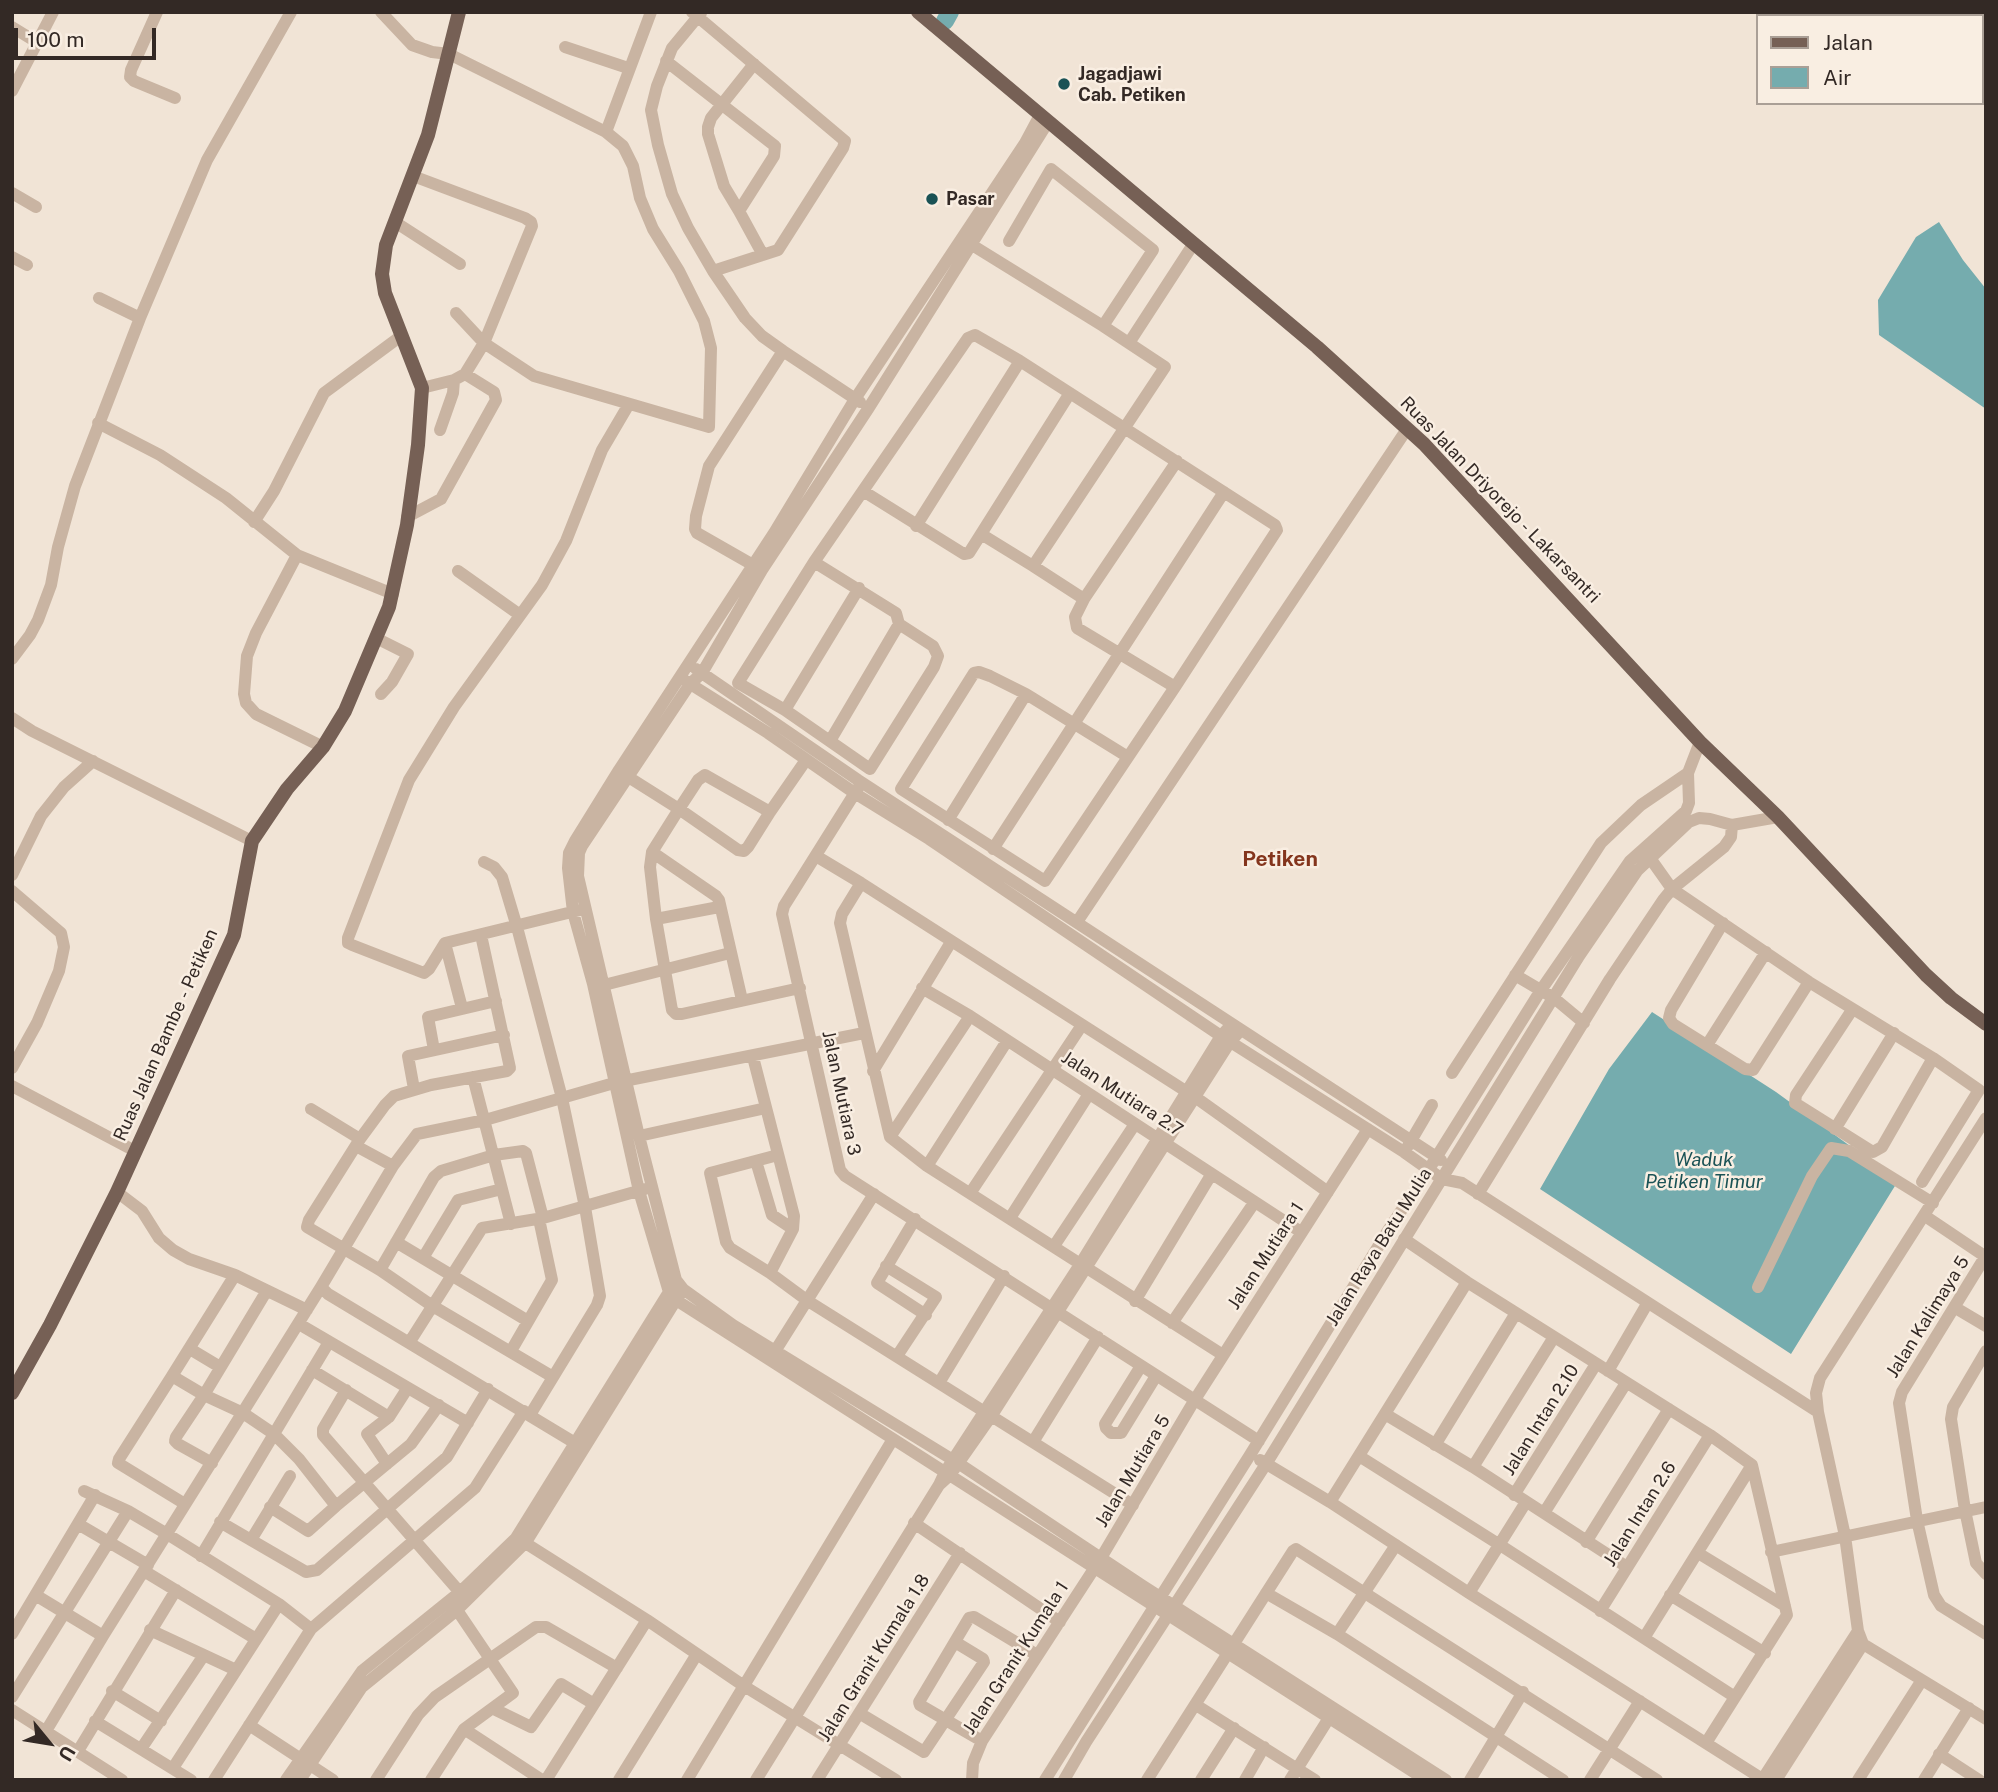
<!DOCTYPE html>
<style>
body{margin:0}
#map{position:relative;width:1998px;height:1792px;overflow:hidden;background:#f1e4d6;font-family:"Public Sans",sans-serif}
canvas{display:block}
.frame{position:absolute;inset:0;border:14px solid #332925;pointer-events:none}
.legend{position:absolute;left:1756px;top:14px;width:228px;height:91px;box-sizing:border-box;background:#f9eee2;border:2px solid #aa9f96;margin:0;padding:9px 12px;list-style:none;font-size:21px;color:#332925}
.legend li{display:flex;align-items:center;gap:14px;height:35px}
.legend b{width:35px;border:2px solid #aa9f96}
.north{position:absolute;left:14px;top:1708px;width:70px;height:70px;-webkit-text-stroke:5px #f9eee2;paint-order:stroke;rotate:120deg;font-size:19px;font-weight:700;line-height:28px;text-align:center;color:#332925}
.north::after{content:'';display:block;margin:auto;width:24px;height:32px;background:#332925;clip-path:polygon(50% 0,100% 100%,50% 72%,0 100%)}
.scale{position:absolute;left:14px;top:28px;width:142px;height:32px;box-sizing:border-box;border:4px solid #332925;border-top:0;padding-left:9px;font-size:21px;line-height:24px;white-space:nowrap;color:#332925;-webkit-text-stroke:5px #f9eee2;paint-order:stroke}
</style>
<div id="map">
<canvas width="1998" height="1792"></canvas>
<div class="frame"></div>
<ul class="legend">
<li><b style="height:9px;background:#766055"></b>Jalan</li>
<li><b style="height:19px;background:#75acae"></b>Air</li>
</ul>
<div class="north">U</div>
<div class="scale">100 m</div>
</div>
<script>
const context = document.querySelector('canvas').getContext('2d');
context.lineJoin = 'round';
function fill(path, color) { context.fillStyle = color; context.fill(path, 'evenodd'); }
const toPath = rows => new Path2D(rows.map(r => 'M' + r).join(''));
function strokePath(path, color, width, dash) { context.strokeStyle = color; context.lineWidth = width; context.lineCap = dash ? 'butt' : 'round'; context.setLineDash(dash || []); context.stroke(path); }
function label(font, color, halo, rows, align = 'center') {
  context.font = font + ' "Public Sans",sans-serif'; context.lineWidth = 5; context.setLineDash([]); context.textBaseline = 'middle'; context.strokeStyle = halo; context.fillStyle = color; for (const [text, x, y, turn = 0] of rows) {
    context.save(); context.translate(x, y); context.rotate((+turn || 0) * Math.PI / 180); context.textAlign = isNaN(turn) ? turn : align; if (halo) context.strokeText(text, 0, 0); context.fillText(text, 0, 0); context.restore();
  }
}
const water = toPath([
 [1939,222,1963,260,1986,289,1986,409,1879,335,1878,300,1916,237],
 [1652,1012,1776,1092,1898,1181,1791,1354,1540,1189,1609,1069]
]);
const river = toPath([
 [945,21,950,12]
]);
const minor = toPath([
 [157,12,131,70,130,77,134,81,175,98],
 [381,12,412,45,432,52,449,54,606,132,623,146,633,166,640,198,653,229,679,271,704,321,711,348,709,427,534,376,484,343,456,313],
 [692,12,845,141,843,148,778,250,713,271],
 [701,13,672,48,657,86,651,110,658,145,672,194,688,228,713,271,745,318,762,336,783,351],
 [12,27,38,43],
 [565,47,628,68],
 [666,61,775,146,774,156,739,211,763,255],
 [12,91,53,12],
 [1048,122,868,409,762,570,702,673,690,684,582,846,579,853,578,876,639,1136,676,1280,683,1289,733,1325,958,1463,1143,1586,1446,1780],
 [606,132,651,12],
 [413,176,525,218,531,222,532,226,484,343,465,374,454,380,422,388],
 [12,193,36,207],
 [739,211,724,186,708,134,708,127,711,118,754,64],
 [395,222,460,264],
 [1009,241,1051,169,1153,250,1103,326,1165,367,1033,566],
 [972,245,1103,326],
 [12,257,27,265],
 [99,298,140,318],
 [1129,343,1194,243],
 [98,423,160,455,226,498,297,555,393,594],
 [440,430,453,393,454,380],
 [863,491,964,554,969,553,981,534,1033,566,1084,599,1075,617,1077,628,1175,687],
 [407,517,441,499,496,400,494,392,465,374],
 [254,522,274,491,324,393,401,336],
 [916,526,1020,361],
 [981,534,1070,393],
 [297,555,256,633,247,656,244,694,246,703,256,714,323,747],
 [814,562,896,613,899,624,933,646,938,656,934,667,870,769,785,710,738,683,814,562,968,338,975,335,1020,361,1275,525,1277,530,1175,687,1045,881,901,789,974,673,979,672,990,676,1026,694,1128,757],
 [760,569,697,533,695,529,696,516,709,466,783,351,860,402],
 [458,571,520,615],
 [1084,599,1177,461],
 [376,638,408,654,392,682,381,694],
 [12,659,30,635,38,620,51,585,58,547,75,486,140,318,207,160,291,12],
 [696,669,858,780,1441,1160],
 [684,680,768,733,856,794,929,839,1221,1036,1404,1152,1442,1179,1462,1183,1818,1412],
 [785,710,859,588],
 [12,718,32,731,252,841],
 [830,741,899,624],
 [622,773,679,809,738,850,744,851,748,847,770,812,705,775,698,780,679,809,652,852,650,867,656,919,672,1010,676,1014,682,1014,800,988],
 [858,788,784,906,782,914,840,1170,845,1176,1259,1441],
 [770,812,806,760],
 [948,820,1026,694],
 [993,849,1224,492],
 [652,852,716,896,719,900,742,1000],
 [816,856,861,883,1195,1097,1328,1192],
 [1650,858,1672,889,1809,982,1933,1058,1979,1090,1922,1182],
 [484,862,494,867,502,877,517,927,562,1098,585,1207,600,1296,597,1305,530,1415],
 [12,875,41,816,64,787,93,761],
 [861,883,842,914,840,923,890,1137,927,1166,1223,1355],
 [12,891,61,933,64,947,59,971,37,1023,12,1068],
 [656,919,719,907],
 [1077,922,1407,429],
 [1723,923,1671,1010,1669,1018,1673,1024,1745,1069,1753,1070,1809,982],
 [481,935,510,1068,507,1071,431,1085,394,1096,385,1105,360,1139,309,1220,307,1227,380,1270,431,1305,553,1377],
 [445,943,429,969,424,973,352,945,348,943,348,938,409,780,454,707,542,585,566,541,602,450,629,404],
 [1515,975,1554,998,1584,1023],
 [597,984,604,985,730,953],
 [922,988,970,1016,1301,1232],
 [462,1008,445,943,580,910],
 [1852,1010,1796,1095,1795,1103,1873,1152,1882,1147,1933,1058],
 [1232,1024,1221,1036,1081,1263,945,1472,939,1485,950,1475,992,1415,1230,1042,1241,1030],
 [1707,1045,1766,952],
 [434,1050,428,1017,496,1001],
 [753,1057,794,1216,793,1229,770,1273],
 [873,1071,951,942],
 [1452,1073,1601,843,1641,805,1688,773],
 [473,1077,511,1224],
 [12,1086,135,1151],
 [414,1089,408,1056,504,1035],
 [311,1109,360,1139],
 [1986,1118,1820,1378,1816,1393,1818,1412,1845,1536,1858,1631,1863,1644,1986,1719],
 [1835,1129,1894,1033],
 [639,1136,766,1108],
 [890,1137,970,1016],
 [356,1146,393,1166],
 [1408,1146,1432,1105],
 [778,1155,710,1173,726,1242,730,1248,770,1273,808,1301,1133,1505],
 [756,1161,772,1215,793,1229],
 [927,1166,1007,1041],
 [117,1192,142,1211,159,1238,173,1250,189,1259,235,1275,307,1310],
 [971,1192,1082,1025],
 [1478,1194,1610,979,1663,900,1672,889,1724,847,1731,837,1732,825],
 [1925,1216,1986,1257],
 [1010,1218,1089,1094],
 [915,1219,877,1283,926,1315],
 [1404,1239,1467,1282,1710,1435,1752,1465,1787,1615,1706,1743],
 [396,1242,528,1321],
 [1054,1246,1135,1124],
 [1985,1257,1902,1392,1899,1403,1917,1520,1934,1595,1941,1606,1986,1634],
 [423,1258,458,1200,502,1189],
 [886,1266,936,1297,897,1356],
 [380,1270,434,1177,441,1171,494,1155,523,1151,526,1153,543,1218],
 [235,1275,172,1376,204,1395,243,1413,274,1434,299,1459,336,1506,411,1444,439,1405],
 [673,1285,669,1292,676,1300,1426,1780],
 [321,1287,328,1294,580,1446],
 [1758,1287,1812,1176,1831,1148,1849,1151,1933,1203],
 [1135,1301,1211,1175],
 [1954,1307,1986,1326],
 [1172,1323,1254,1203],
 [299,1324,468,1423],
 [409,1343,482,1228,543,1218,645,1189],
 [190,1349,220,1367],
 [511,1351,552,1280,539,1219],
 [1986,1351,1953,1407,1951,1419,1965,1510,1976,1563,1986,1574],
 [772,1356,874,1194],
 [1141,1366,1105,1424,1106,1428,1111,1433,1121,1433,1156,1376],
 [312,1370,389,1417],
 [1608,1371,1647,1304],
 [172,1376,119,1459,118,1463,185,1504],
 [939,1383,1004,1276],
 [346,1390,323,1429,323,1435,464,1597],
 [1385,1414,1473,1467,1627,1567],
 [1033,1442,1098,1337],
 [1435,1445,1516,1313],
 [1359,1456,1500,1545,1735,1697],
 [1260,1460,1330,1502,1469,1593,1764,1780],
 [212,1463,178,1444,175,1441,176,1437,204,1395,266,1292],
 [387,1464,367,1434,389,1417,407,1389],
 [1473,1467,1554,1337],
 [84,1491,128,1511,167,1534,279,1604,311,1629],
 [1514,1495,1596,1364],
 [1330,1502,1467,1282],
 [270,1507,308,1531,336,1506],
 [1544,1513,1626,1383],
 [220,1522,306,1572,317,1570,447,1457,488,1389],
 [914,1523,1060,1622],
 [78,1524,148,1565],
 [519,1539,647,1620,744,1686,896,1780],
 [251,1540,290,1476],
 [1586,1542,1669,1409],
 [1771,1552,1986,1507],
 [1698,1553,1785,1606],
 [201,1556,329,1342],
 [144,1571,256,1639],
 [1266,1593,1337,1634,1563,1780],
 [1469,1593,1526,1502],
 [1670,1595,1765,1653],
 [37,1596,103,1636],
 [1600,1611,1710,1435],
 [150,1630,236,1670],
 [12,1634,95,1495],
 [1337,1634,1396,1545],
 [1644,1638,1752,1465],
 [112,1691,161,1721],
 [12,1697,128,1511],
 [1196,1705,1315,1780],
 [494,1709,531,1727,561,1684,594,1704],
 [12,1710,122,1780],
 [859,1713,924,1752,984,1662,983,1659,955,1642],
 [95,1721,191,1780],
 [249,1725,333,1780],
 [464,1729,542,1780],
 [46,1731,103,1636,321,1287,393,1166,417,1134,485,1120,614,1083,864,1033],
 [982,1741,920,1705,919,1702,969,1618,974,1617,1037,1655],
 [141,1749,204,1655],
 [78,1751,176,1590],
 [1939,1754,1979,1780],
 [173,1768,279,1604],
 [214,1780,311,1629,475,1488,524,1411],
 [286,1780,362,1671,460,1592,516,1538,669,1292,639,1191,593,984,573,912,568,868,569,853,575,841,619,770,774,533,855,399,1025,143,1040,115],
 [300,1780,362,1687,457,1610,526,1542,679,1295],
 [376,1780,418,1715,435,1697,536,1627,546,1627,617,1668],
 [431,1780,464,1729,513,1693,457,1610],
 [546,1780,647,1620],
 [619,1780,697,1654],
 [687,1780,893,1439],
 [756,1780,939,1485],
 [817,1780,960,1553],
 [972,1780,973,1763,982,1741,1101,1558,1194,1401,1368,1129],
 [1045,1780,1250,1455,1389,1229,1429,1169,1541,990,1630,861,1686,811,1689,803,1688,773,1700,742],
 [1064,1780,1086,1742,1266,1464,1579,956,1637,871,1689,822,1699,818,1710,819,1732,825,1778,817],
 [1147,1780,1293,1551,1296,1549,1657,1780],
 [1201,1780,1234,1728],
 [1245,1780,1264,1747],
 [1290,1780,1329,1718],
 [1470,1780,1523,1692],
 [1590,1780,1640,1701],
 [1762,1780,1858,1631],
 [1776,1780,1863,1644],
 [1858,1780,1922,1680],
 [1924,1780,1969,1708]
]);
const major = toPath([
 [918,12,1317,347,1424,444,1700,742,1778,817,1926,975,1951,998,1986,1024],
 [12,1393,50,1325,117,1192,234,935,252,841,287,789,323,747,345,711,389,607,407,525,418,445,422,388,385,293,382,274,386,245,428,135,459,12]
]);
const markers = [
 [1064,84,7,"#1a5255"],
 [932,199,7,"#1a5255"]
];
const poiNames = [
 ["Jagadjawi",1078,74],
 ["Cab. Petiken",1078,95],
 ["Pasar",946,199]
];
const streetNames = [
 ["Ruas Jalan Driyorejo - Lakarsantri",1500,500,46],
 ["Ruas Jalan Bambe - Petiken",166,1035,-66],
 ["Jalan Mutiara 3",841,1093,78],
 ["Jalan Mutiara 2.7",1122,1094,33],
 ["Jalan Raya Batu Mulia",1379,1247,-58],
 ["Jalan Mutiara 1",1266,1256,-57],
 ["Jalan Kalimaya 5",1928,1317,-58],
 ["Jalan Intan 2.10",1541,1420,-58],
 ["Jalan Mutiara 5",1133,1471,-59],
 ["Jalan Intan 2.6",1640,1514,-58],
 ["Jalan Granit Kumala 1.8",874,1658,-58],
 ["Jalan Granit Kumala 1",1016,1658,-57]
];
const waterNames = [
 ["Waduk",1704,1160],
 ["Petiken Timur",1704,1182]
];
const quarterNames = [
 ["Petiken",1280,860]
];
fill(water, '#75acae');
strokePath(river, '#75acae', 18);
strokePath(minor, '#c9b4a2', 12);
strokePath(major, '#766055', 14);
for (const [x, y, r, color] of markers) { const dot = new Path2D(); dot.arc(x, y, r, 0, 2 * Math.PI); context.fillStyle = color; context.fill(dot); strokePath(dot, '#f9eee2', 2.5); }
label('bold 18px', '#332925', '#f9eee2', poiNames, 'left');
label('18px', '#332925', '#f9eee2', streetNames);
label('italic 19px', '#1a5255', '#f9eee2', waterNames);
label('bold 21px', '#84351d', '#f9eee2', quarterNames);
</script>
